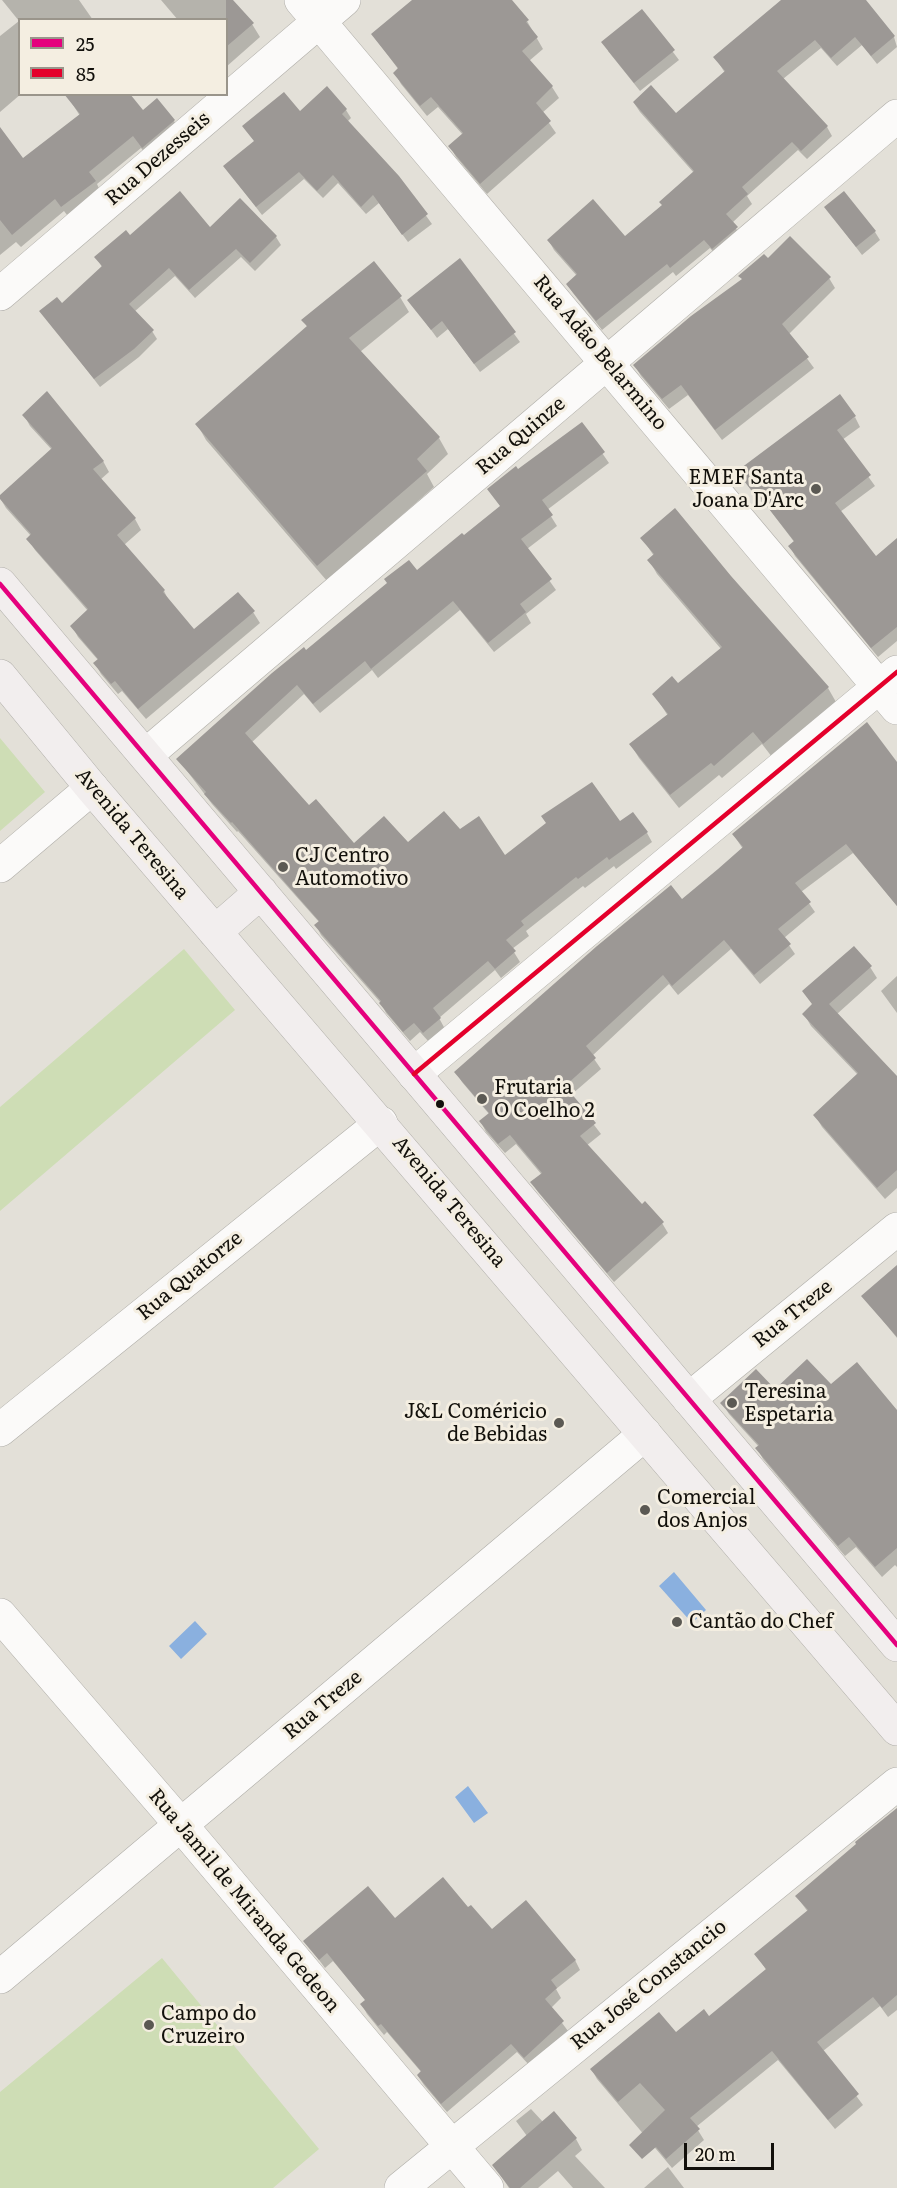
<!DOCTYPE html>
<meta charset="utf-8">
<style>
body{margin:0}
#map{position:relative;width:897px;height:2188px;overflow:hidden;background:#e3e0d8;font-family:Literata,serif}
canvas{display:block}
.legend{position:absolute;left:18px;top:18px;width:210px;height:78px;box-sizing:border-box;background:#f4eee1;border:2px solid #9a958b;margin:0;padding:8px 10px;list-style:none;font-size:18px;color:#12100b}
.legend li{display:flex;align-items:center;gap:12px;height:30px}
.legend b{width:30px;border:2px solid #9a958b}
.scale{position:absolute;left:684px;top:2143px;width:90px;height:27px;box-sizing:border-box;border:3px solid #12100b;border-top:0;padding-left:8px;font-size:18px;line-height:21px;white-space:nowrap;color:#12100b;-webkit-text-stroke:4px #f4eee1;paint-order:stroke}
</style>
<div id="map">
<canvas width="897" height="2188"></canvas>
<ul class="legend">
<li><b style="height:8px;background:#e5007d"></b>25</li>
<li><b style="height:8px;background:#e4002b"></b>85</li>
</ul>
<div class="scale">20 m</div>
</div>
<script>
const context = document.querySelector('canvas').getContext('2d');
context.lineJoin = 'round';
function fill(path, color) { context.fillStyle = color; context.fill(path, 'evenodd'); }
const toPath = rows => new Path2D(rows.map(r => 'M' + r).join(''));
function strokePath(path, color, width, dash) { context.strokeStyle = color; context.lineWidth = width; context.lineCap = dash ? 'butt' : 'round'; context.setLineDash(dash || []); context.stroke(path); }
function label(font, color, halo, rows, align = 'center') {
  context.font = font + ' Literata,serif'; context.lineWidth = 6; context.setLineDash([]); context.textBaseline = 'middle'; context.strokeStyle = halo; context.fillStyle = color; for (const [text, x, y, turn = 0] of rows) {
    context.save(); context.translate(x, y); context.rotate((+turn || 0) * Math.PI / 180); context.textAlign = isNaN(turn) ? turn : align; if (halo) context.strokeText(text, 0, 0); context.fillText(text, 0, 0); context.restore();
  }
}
const green = toPath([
 [0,738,45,792,0,831],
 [184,949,235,1010,0,1211,0,1107],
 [162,1958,319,2149,273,2188,0,2188,0,2092]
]);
const water = toPath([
 [674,1572,706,1610,692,1623,659,1586],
 [195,1621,207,1634,181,1659,169,1646],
 [468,1786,488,1813,474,1823,455,1797]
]);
const shadow = toPath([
 [2,0,79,0,93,20,20,20,20,94,21,94,0,112,0,36,19,21],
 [161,0,231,0,252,24,260,37,226,67,226,20,178,20],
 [415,0,510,0,527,21,543,49,529,61,552,87,559,98,542,113,556,133,487,194,456,157,450,146,463,135,438,107,427,116,401,84,395,73,399,70,372,34],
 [781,0,864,0,894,37,897,47,877,64,862,45,837,66,821,48,783,79,827,127,832,136,807,159,798,150,747,196,752,204,732,223,742,237,718,257,710,248,676,276,673,272,602,330,573,293,567,284,577,276,554,250,549,241,625,238,663,206,694,173,640,112,634,103,676,115,725,73,715,57,782,1],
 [642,11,679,60,640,91,608,51],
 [70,100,143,112,174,121,181,134,151,160,141,148,97,184,102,195,70,219,64,211,21,247,16,242,0,255,0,129,23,161,80,116],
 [346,110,351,118,347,122,398,177,432,224,408,242,379,203,366,214,338,183,323,198,304,179,262,215,225,167,255,142,244,126,300,114],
 [240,200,276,237,281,245,255,271,241,257,195,298,175,276,134,312,152,331,157,339,139,357,100,387,41,311,62,305,102,267,96,257,130,237,210,229],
 [826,208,875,232,880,240,862,255],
 [460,260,520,342,480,372,448,329,437,338,409,300],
 [768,260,829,278,835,288,789,334,814,368,722,440,688,395,669,409,641,376,635,366],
 [400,297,409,312,360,352,439,438,448,454,427,474,434,487,327,581,206,440,197,424,308,328,303,320],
 [24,415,103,461,109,472,100,480,135,519,141,530,124,545,164,591,170,603,194,632,253,612,260,623,146,719,122,691,118,694,101,674,95,663,98,660,78,637,72,626,88,611,35,550,28,539,31,536,6,508,0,498,52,450,30,426],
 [855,417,860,427,842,440,875,486,840,512,876,558,897,540,897,641,878,657,795,556,790,546,795,543,766,505,764,506,744,481],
 [582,424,609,463,547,510,557,526,527,549,556,590,526,614,531,623,494,652,460,610,378,678,372,670,320,713,304,694,251,743,309,808,354,845,408,844,459,831,504,857,620,823,647,833,652,842,616,869,614,866,585,888,583,886,526,931,529,936,512,949,520,962,501,978,495,970,439,1018,445,1029,429,1042,420,1032,410,1041,386,1013,381,1003,321,935,316,925,319,922,238,831,237,832,212,804,178,759,306,652,417,572,501,507,518,471],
 [642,538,730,577,828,688,836,702,772,757,762,744,722,778,719,775,679,808,639,758,631,745,668,716,654,694,678,685,721,649,657,574,649,560,654,556],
 [897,764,897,906,853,853,801,892,815,912,784,938,795,954,760,984,731,949,678,995,669,984,592,1056,601,1069,571,1095,601,1134,586,1146,642,1206,662,1223,668,1233,614,1282,538,1192,532,1183,542,1175,516,1144,505,1153,486,1132,481,1122,489,1114,462,1082,456,1072,682,901,743,849,733,834],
 [870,967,877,978,837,1014,897,1078,897,1188,885,1199,822,1127,815,1115,858,1075,811,1026,804,1014,813,1005,804,991],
 [897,976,897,1013,881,991],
 [897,1267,897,1338,863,1296],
 [831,1386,897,1412,897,1567,895,1565,882,1577,856,1547,845,1556,763,1459,757,1448,759,1447,729,1414,722,1403,775,1391],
 [897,1810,897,2010,888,2017,880,2006,823,2051,863,2105,835,2129,778,2060,696,2127,704,2140,672,2168,597,2079,592,2070,676,2035,709,2018,767,1971,756,1954,808,1912,797,1897],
 [468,1910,492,1931,575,1960,580,1970,556,1989,561,1998,551,2008,568,2031,530,2066,517,2052,447,2112,424,2085,418,2076,422,2073,387,2032,384,2035,367,2014,362,2005,366,2001,333,1961,325,1968,305,1941,395,1920],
 [531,2109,543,2122,576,2139,582,2150,575,2156,605,2188,573,2188,558,2171,538,2188,509,2188,494,2165,527,2136,516,2121],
 [668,2167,684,2188,644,2188]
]);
const building = toPath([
 [226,0,233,0,254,23,226,47],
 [412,0,512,0,529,20,526,22,538,37,522,51,553,86,536,103,551,121,480,184,448,146,463,133,431,97,420,106,393,73,398,68,371,34],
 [781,0,866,0,895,36,871,56,855,37,831,58,815,40,777,71,828,126,801,151,792,142,742,187,748,194,726,214,738,227,712,249,704,240,670,268,667,264,596,321,566,284,577,274,547,240,593,199,625,236,662,205,659,202,694,171,633,102,651,85,676,113,725,71,713,57],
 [642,9,675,50,634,83,601,42],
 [327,86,347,109,342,114,399,176,428,214,402,235,373,195,361,207,333,175,317,191,299,172,256,207,223,166,254,141,242,126,284,92,300,111],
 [64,94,130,94,143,110,157,98,175,120,142,148,133,136,89,172,96,181,61,207,55,199,12,235,0,220,0,127,23,158,80,114],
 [180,191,210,227,240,198,277,236,250,263,236,249,189,290,169,268,129,304,154,330,134,349,94,379,39,311,57,297,62,303,102,266,94,257,126,230,130,235],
 [844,191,876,231,856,247,824,207],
 [790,236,831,277,782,324,809,357,715,430,681,385,662,399,633,365,691,316,742,279,738,276,764,254,768,258],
 [460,258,516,332,474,364,442,321,431,330,407,300],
 [374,261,402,296,349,338,440,437,417,459,427,471,317,566,195,424,307,326,301,320],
 [47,391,104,461,93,469,136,518,117,535,165,590,163,592,194,629,238,592,255,611,138,709,115,681,111,684,93,663,98,659,70,626,88,609,26,539,31,534,0,499,0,495,52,448,22,415],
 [840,394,856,416,837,430,871,475,835,503,876,556,897,538,897,627,871,648,788,546,794,541,759,496,757,498,737,471],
 [582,422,605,452,542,500,553,515,521,539,552,579,520,604,526,612,488,643,453,601,371,669,365,661,313,704,297,685,245,733,309,805,316,799,354,843,384,816,408,842,444,811,460,829,479,816,505,855,546,823,541,816,592,782,620,821,633,812,648,832,609,860,607,857,578,879,576,877,521,921,524,925,506,940,516,951,495,969,488,961,433,1008,441,1018,423,1033,414,1023,403,1032,379,1003,381,1001,314,925,319,921,232,822,231,823,204,794,206,792,176,759,272,673,304,647,306,650,387,583,384,579,409,560,417,570,462,533,464,535,500,506,487,489,516,466,518,469],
 [675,508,731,576,829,687,763,744,753,732,714,766,711,763,670,795,629,744,668,714,652,694,672,676,678,683,722,647,647,560,654,554,640,538],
 [867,722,897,762,897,906,846,844,795,883,811,902,778,929,791,944,754,975,724,940,672,986,663,975,586,1046,596,1058,565,1086,596,1123,580,1136,642,1204,645,1201,664,1222,607,1273,530,1182,542,1173,510,1135,498,1144,479,1121,489,1113,454,1072,597,946,671,885,682,899,718,869,743,847,732,834],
 [854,946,872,966,829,1004,897,1076,897,1170,877,1188,813,1115,858,1073,802,1014,812,1004,802,991],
 [897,1265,897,1337,861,1296],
 [807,1359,831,1384,857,1362,897,1410,897,1548,875,1567,849,1537,838,1546,755,1448,759,1445,720,1403,756,1369,775,1389],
 [897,1808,897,1995,882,2008,873,1997,817,2042,859,2094,828,2120,772,2051,690,2118,700,2129,666,2159,656,2147,642,2159,629,2145,665,2110,640,2083,618,2102,590,2069,659,2012,676,2032,704,2009,709,2016,766,1969,754,1954,808,1910,795,1896,856,1844,855,1842],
 [443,1877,468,1907,471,1905,492,1929,526,1900,576,1960,551,1980,557,1988,545,1999,564,2021,524,2058,511,2044,441,2104,417,2075,421,2071,381,2024,378,2026,360,2004,365,2000,327,1953,319,1960,303,1941,368,1886,395,1918],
 [554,2111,577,2138,520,2188,510,2188,492,2165]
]);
const minor = toPath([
 [301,0,897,708],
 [0,294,344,0],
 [146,755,897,116],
 [0,866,92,788],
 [414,1074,897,672],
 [689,1399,897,1229],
 [0,1430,381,1123],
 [0,1615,181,1825,487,2188],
 [0,1977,645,1434],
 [401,2188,897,1784]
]);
const secondary = toPath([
 [0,584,897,1645],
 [0,676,92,788,897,1729],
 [215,932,261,892]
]);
const bus1 = toPath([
 [0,584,897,1645]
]);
const bus2 = toPath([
 [414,1074,897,672]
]);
const markers = [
 [816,489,6,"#5b5953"],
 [283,867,6,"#5b5953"],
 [482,1099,6,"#5b5953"],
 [440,1104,5,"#12100b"],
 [732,1403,6,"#5b5953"],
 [559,1423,6,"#5b5953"],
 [645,1510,6,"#5b5953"],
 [677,1622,6,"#5b5953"],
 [149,2025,6,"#5b5953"]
];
const streetNames = [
 ["Rua Dezesseis",158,159,-41],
 ["Rua Adão Belarmino",600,353,50],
 ["Rua Quinze",521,436,-40],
 ["Avenida Teresina",132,834,50],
 ["Avenida Teresina",449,1202,50],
 ["Rua Quatorze",190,1276,-39],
 ["Rua Treze",793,1314,-39],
 ["Rua Treze",323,1705,-40],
 ["Rua Jamil de Miranda Gedeon",244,1901,50],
 ["Rua José Constancio",649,1985,-39]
];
const poiNames = [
 ["EMEF Santa",804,478,"right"],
 ["Joana D'Arc",804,501,"right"],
 ["CJ Centro",295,856],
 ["Automotivo",295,879],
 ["Frutaria",494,1088],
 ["O Coelho 2",494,1111],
 ["Teresina",744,1392],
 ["Espetaria",744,1415],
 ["J&L Coméricio",547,1412,"right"],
 ["de Bebidas",547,1435,"right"],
 ["Comercial",657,1498],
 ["dos Anjos",657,1521],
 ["Cantão do Chef",689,1622],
 ["Campo do",161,2014],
 ["Cruzeiro",161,2037]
];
fill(green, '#ceddb5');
fill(water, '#8ab0df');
fill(shadow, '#0003');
fill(building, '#9c9895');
strokePath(minor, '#afada8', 34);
strokePath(secondary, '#afada8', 34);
strokePath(minor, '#fbfaf9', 33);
strokePath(secondary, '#f2eeee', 33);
strokePath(bus1, '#e5007d', 4.5);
strokePath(bus2, '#e4002b', 4.5);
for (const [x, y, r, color] of markers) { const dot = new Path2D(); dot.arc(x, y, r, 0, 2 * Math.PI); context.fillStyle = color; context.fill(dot); strokePath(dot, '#f4eee1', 2); }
label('20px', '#12100b', '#f4eee1', streetNames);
label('20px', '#12100b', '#f4eee1', poiNames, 'left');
</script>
